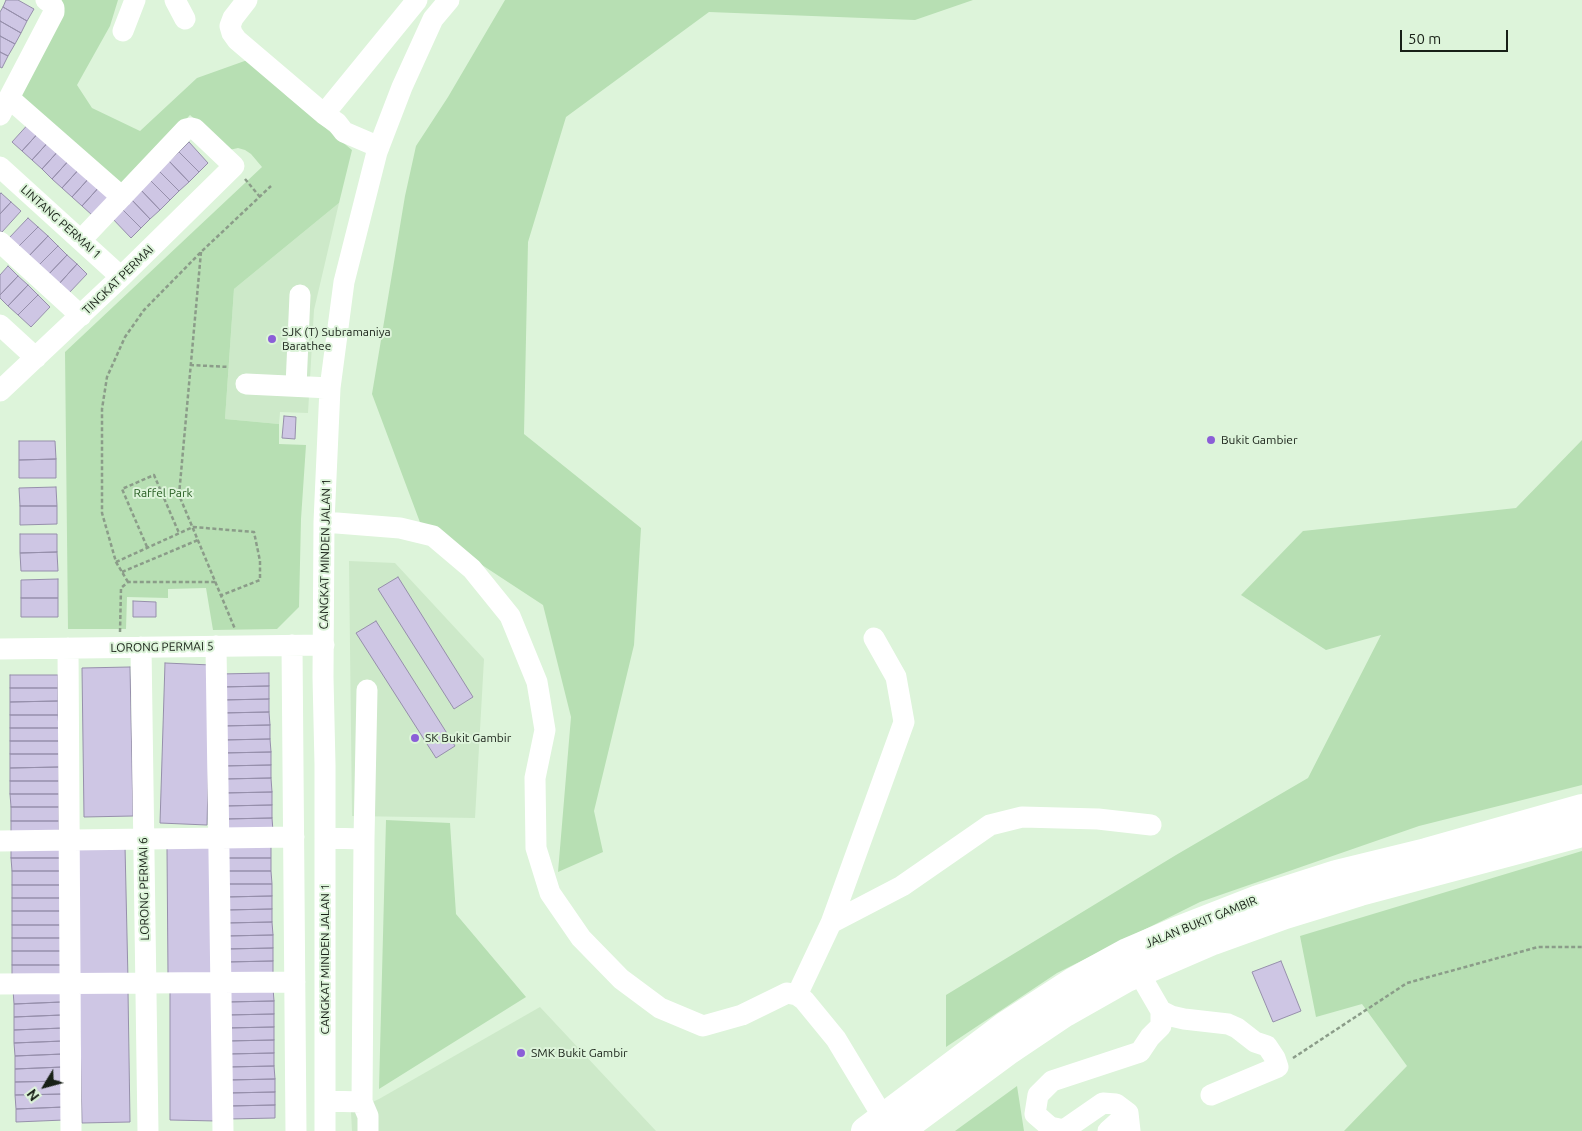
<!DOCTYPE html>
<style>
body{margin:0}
#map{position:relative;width:1582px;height:1131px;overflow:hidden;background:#ddf4da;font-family:Ubuntu,sans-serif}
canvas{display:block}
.north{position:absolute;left:20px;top:1061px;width:50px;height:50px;-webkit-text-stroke:4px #ddf4da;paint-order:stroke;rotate:233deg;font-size:14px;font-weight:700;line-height:20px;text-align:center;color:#182017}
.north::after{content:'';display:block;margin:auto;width:18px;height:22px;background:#182017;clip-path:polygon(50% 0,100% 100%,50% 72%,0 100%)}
.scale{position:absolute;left:1400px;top:30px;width:108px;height:22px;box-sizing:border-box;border:2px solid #182017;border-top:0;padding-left:6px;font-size:15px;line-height:18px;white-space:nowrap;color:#182017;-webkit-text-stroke:4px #ddf4da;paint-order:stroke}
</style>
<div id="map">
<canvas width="1582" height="1131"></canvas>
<div class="north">N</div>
<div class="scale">50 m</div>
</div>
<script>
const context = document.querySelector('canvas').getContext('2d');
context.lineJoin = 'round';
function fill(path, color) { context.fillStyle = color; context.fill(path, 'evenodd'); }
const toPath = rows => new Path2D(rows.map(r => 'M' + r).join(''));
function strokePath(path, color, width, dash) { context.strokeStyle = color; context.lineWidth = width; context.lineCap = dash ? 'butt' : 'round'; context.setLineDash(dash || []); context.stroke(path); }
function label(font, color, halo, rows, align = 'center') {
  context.font = font + ' Ubuntu,sans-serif'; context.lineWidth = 4; context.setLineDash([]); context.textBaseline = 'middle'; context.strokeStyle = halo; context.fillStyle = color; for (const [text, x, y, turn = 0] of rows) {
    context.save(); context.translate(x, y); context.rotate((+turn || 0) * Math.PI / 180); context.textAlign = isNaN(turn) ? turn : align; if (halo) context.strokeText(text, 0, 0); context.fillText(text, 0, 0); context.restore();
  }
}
const built = toPath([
 [339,203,314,310,308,413,280,412,279,424,225,419,234,289],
 [349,561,395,563,484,659,475,818,352,816],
 [540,1007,656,1131,352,1131,351,1112,379,1099]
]);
const green = toPath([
 [53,0,118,0,110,26,77,85,92,108,140,131,197,78,253,58,287,96,352,150,339,203,234,289,225,419,279,424,279,444,306,445,301,519,299,607,277,629,213,630,206,588,168,589,168,598,127,597,126,629,68,629,65,352,262,167,251,154,245,150,238,148,229,150,190,115,121,189,15,98],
 [505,0,973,0,915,20,709,12,566,117,528,242,524,434,641,528,634,645,594,811,603,852,558,872,571,717,543,605,421,525,372,394,405,196,416,146,448,97],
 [1582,440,1582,785,1419,826,1200,902,1057,973,946,1047,946,995,1176,855,1308,778,1381,635,1326,650,1241,595,1303,531,1516,508],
 [386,820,450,823,456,914,526,997,379,1089],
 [1582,851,1582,1131,1344,1131,1407,1066,1362,1004,1316,1017,1300,936],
 [1017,1086,1024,1131,955,1131]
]);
const building = toPath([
 [6,0,18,0,34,9,27,21,3,7,6,0],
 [3,7,27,21,21,33,0,21,0,12,3,7],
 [0,21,21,33,15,44,0,36,0,21],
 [0,36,15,44,8,56,0,52,0,36],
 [0,52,8,56,2,68,0,67,0,52],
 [31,121,41,130,22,151,12,142,31,121],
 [41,130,51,139,32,160,22,151,41,130],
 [51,139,61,148,42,169,32,160,51,139],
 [189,142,208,163,199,172,179,152,189,142],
 [61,148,71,158,52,179,42,169,61,148],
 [179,152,199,172,189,182,169,161,179,152],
 [71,158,81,167,62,188,52,179,71,158],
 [169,161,189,182,179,191,159,171,169,161],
 [81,167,91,176,72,197,62,188,81,167],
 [159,171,179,191,170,200,150,180,159,171],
 [91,176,101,185,82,206,72,197,91,176],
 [150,180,170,200,160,210,140,189,150,180],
 [101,185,111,194,92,215,82,206,101,185],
 [140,189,160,210,150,219,131,199,140,189],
 [1,193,11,202,0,214,0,194,1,193],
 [131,199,150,219,141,228,121,208,131,199],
 [11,202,21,211,2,232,0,231,0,214,11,202],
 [121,208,141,228,131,238,111,217,121,208],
 [28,218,38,227,18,247,9,238,28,218],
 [38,227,48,236,28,257,18,247,38,227],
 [48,236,58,246,38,266,28,257,48,236],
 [58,246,67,255,48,275,38,266,58,246],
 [67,255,77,264,58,285,48,275,67,255],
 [77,264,87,274,68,294,58,285,77,264],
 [8,266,18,276,0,295,0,275,8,266],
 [18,276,28,285,8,306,0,298,0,295,18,276],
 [28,285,38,295,18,315,8,306,28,285],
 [38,295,50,307,31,327,18,315,38,295],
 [284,416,296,417,295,439,282,438,284,416],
 [19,441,55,441,56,459,19,460,19,441],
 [56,459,56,478,19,478,19,460,56,459],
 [56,487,57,506,20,506,19,488,56,487],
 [20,506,57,506,57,524,20,525,20,506],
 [20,534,57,534,57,552,20,553,20,534],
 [57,552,58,571,21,571,20,553,57,552],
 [398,577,473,697,454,709,378,589,398,577],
 [58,579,58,598,21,598,21,580,58,579],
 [21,598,58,598,58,617,21,617,21,598],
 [133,601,156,602,156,617,133,617,133,601],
 [376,621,455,746,436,758,356,633,376,621],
 [165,663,211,665,207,825,160,823,165,663],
 [130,667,133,816,84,817,82,668,130,667],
 [269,673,269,686,220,687,220,674,269,673],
 [10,675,58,675,58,688,10,688,10,675],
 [269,686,269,699,221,700,220,687,269,686],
 [10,688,58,688,58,701,10,702,10,688],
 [269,699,269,712,221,713,221,700,269,699],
 [58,701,58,715,10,715,10,702,58,701],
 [269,712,270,725,221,726,221,713,269,712],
 [10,715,58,715,59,728,10,728,10,715],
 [270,725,270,739,222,740,221,726,270,725],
 [10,728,59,728,59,741,10,741,10,728],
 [270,739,271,752,222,753,222,740,270,739],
 [10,741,59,741,59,754,10,754,10,741],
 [271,752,271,765,222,766,222,753,271,752],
 [10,754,59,754,59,767,10,768,10,754],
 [271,765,271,778,223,779,222,766,271,765],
 [59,767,59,781,10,781,10,768,59,767],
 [271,778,272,792,223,793,223,779,271,778],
 [10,781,59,781,59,794,10,794,10,781],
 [272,792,272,805,224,806,223,793,272,792],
 [10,794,59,794,59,807,11,807,10,794],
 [272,805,272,818,224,819,224,806,272,805],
 [11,807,59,807,59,821,11,821,11,807],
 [272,818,273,831,224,832,224,819,272,818],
 [11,821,59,821,59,834,11,834,11,821],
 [11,845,60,845,60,858,11,858,11,845],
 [225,845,271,845,271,858,225,858,225,845],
 [76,846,125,846,128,980,79,980,76,846],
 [167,847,213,847,214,975,168,975,167,847],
 [11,858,60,858,60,871,12,871,11,858],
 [225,858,271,858,271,871,225,871,225,858],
 [12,871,60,871,60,885,12,885,12,871],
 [225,871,271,871,272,884,225,884,225,871],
 [225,884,272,884,272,896,225,897,225,884],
 [12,885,60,885,60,898,12,898,12,885],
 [272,896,272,909,226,910,225,897,272,896],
 [12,898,60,898,61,911,12,911,12,898],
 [272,909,272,922,226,923,226,910,272,909],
 [12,911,61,911,60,925,12,925,12,911],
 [272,922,273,935,226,936,226,923,272,922],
 [12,925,60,925,61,938,12,938,12,925],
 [273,935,273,948,226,949,226,936,273,935],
 [12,938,61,938,61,951,12,951,12,938],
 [273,948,273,961,226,962,226,949,273,948],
 [12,951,61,951,61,965,12,965,12,951],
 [273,961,273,974,227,975,226,962,273,961],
 [1281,961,1301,1011,1273,1022,1252,972,1281,961],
 [12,965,61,965,61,978,12,978,12,965],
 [273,988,274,1001,227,1002,227,989,273,988],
 [62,989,62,1002,14,1004,13,990,62,989],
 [128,990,130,1122,82,1123,79,991,128,990],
 [170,991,217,992,216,1121,170,1120,170,991],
 [274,1001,274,1014,227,1015,227,1002,274,1001],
 [62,1002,62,1015,14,1017,14,1004,62,1002],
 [274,1014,274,1027,227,1028,227,1015,274,1014],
 [62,1015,63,1028,14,1030,14,1017,62,1015],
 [274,1027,274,1040,227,1041,227,1028,274,1027],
 [63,1028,63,1041,14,1043,14,1030,63,1028],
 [274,1040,274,1053,228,1054,227,1041,274,1040],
 [63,1041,63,1054,15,1056,14,1043,63,1041],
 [274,1053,274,1066,228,1067,228,1054,274,1053],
 [63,1054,63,1067,15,1069,15,1056,63,1054],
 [274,1066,275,1079,228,1080,228,1067,274,1066],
 [63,1067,64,1081,15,1082,15,1069,63,1067],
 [275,1079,275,1092,228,1093,228,1080,275,1079],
 [64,1081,64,1094,15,1095,15,1082,64,1081],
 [275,1092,275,1105,229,1106,228,1093,275,1092],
 [64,1094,64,1107,16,1109,15,1095,64,1094],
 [275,1105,275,1118,229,1119,229,1106,275,1105],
 [64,1107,64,1120,16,1122,16,1109,64,1107]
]);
const path = toPath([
 [245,179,260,197],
 [201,252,179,495,235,629],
 [190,365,229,367],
 [147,547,122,489,154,475,179,533],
 [116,562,193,527,254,532,260,561,260,580,222,595],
 [122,572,198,540],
 [128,582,116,562,102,513,102,409,107,377,125,337,144,310,201,252,271,186],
 [120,632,121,588,128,582,216,582],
 [1293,1058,1407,983,1538,947,1582,947]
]);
const minor = toPath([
 [175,0,185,19],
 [247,0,233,18,230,26,232,33,237,40,324,114,337,123,344,132,379,147],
 [123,31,135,0],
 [9,98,122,197],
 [324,114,417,0],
 [0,115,54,12,54,8,51,3,46,0],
 [0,167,121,277],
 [0,242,81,316],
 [0,325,36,358],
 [246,384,330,388],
 [296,386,300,295],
 [0,391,121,277,234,166,195,129,191,128,186,129,81,240],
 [324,522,400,528,433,536,472,569,510,616,537,682,545,730,535,778,536,848,550,893,581,938,621,979,660,1008,703,1026,742,1015,787,993,797,995,804,1000,836,1039,883,1117],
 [292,645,296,1131],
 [216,646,223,1131],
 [141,647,148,1131],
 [68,648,71,1131],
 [0,649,324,645],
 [325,838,364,839,362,1102,325,1101],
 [364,839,367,690],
 [0,841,294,837],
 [831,923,904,722,896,677,874,638],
 [1139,973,1161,1011,1171,1016,1184,1019,1228,1024,1237,1028,1255,1042,1267,1046,1275,1058,1278,1067,1211,1095],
 [0,984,295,982],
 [797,995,831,923,902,886,990,825,1022,817,1098,819,1151,825],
 [362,1102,368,1116,368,1131],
 [325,1131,325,765,323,677,324,522,330,388,344,282,377,152,402,87,433,19,449,0],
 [1108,1131,1128,1113],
 [1130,1131,1128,1113,1116,1104,1103,1103,1064,1130,1050,1127,1035,1114,1038,1095,1052,1081,1140,1052,1150,1037,1161,1026,1161,1011]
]);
const major = toPath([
 [865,1131,1006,1025,1074,981,1127,952,1176,931,1258,899,1336,874,1426,852,1582,808],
 [900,1131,1007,1052,1065,1013,1125,979,1139,973,1213,941,1285,915,1360,892,1582,833]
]);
const markers = [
 [272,339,5,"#8b5ed7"],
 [1211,440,5,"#8b5ed7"],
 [415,738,5,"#8b5ed7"],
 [521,1053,5,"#8b5ed7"]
];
const streetNames = [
 ["LINTANG PERMAI 1",61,222,42],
 ["TINGKAT PERMAI",118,280,-44],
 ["CANGKAT MINDEN JALAN 1",325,554,-89],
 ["LORONG PERMAI 5",162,647,-1],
 ["LORONG PERMAI 6",144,889,-91],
 ["JALAN BUKIT GAMBIR",1201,922,-22],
 ["CANGKAT MINDEN JALAN 1",325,959,-90]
];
const poiNames = [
 ["SJK (T) Subramaniya",282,332],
 ["Barathee",282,346],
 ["Bukit Gambier",1221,440],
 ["SK Bukit Gambir",425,738],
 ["SMK Bukit Gambir",531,1053]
];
const parkNames = [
 ["Raffel Park",163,493]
];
fill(built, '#cde9c9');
fill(green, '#b7dfb3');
fill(building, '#cec6e4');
strokePath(building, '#968fab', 1);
strokePath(path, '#8b9c89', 2.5, [4, 2.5]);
strokePath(minor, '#fff', 21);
strokePath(major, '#fff', 28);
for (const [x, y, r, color] of markers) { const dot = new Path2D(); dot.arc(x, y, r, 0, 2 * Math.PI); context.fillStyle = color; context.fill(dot); strokePath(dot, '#ddf4da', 2); }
label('12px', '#182017', '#ddf4da', streetNames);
label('12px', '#182017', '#ddf4da', poiNames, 'left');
label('12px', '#265c21', '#ddf4da', parkNames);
</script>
